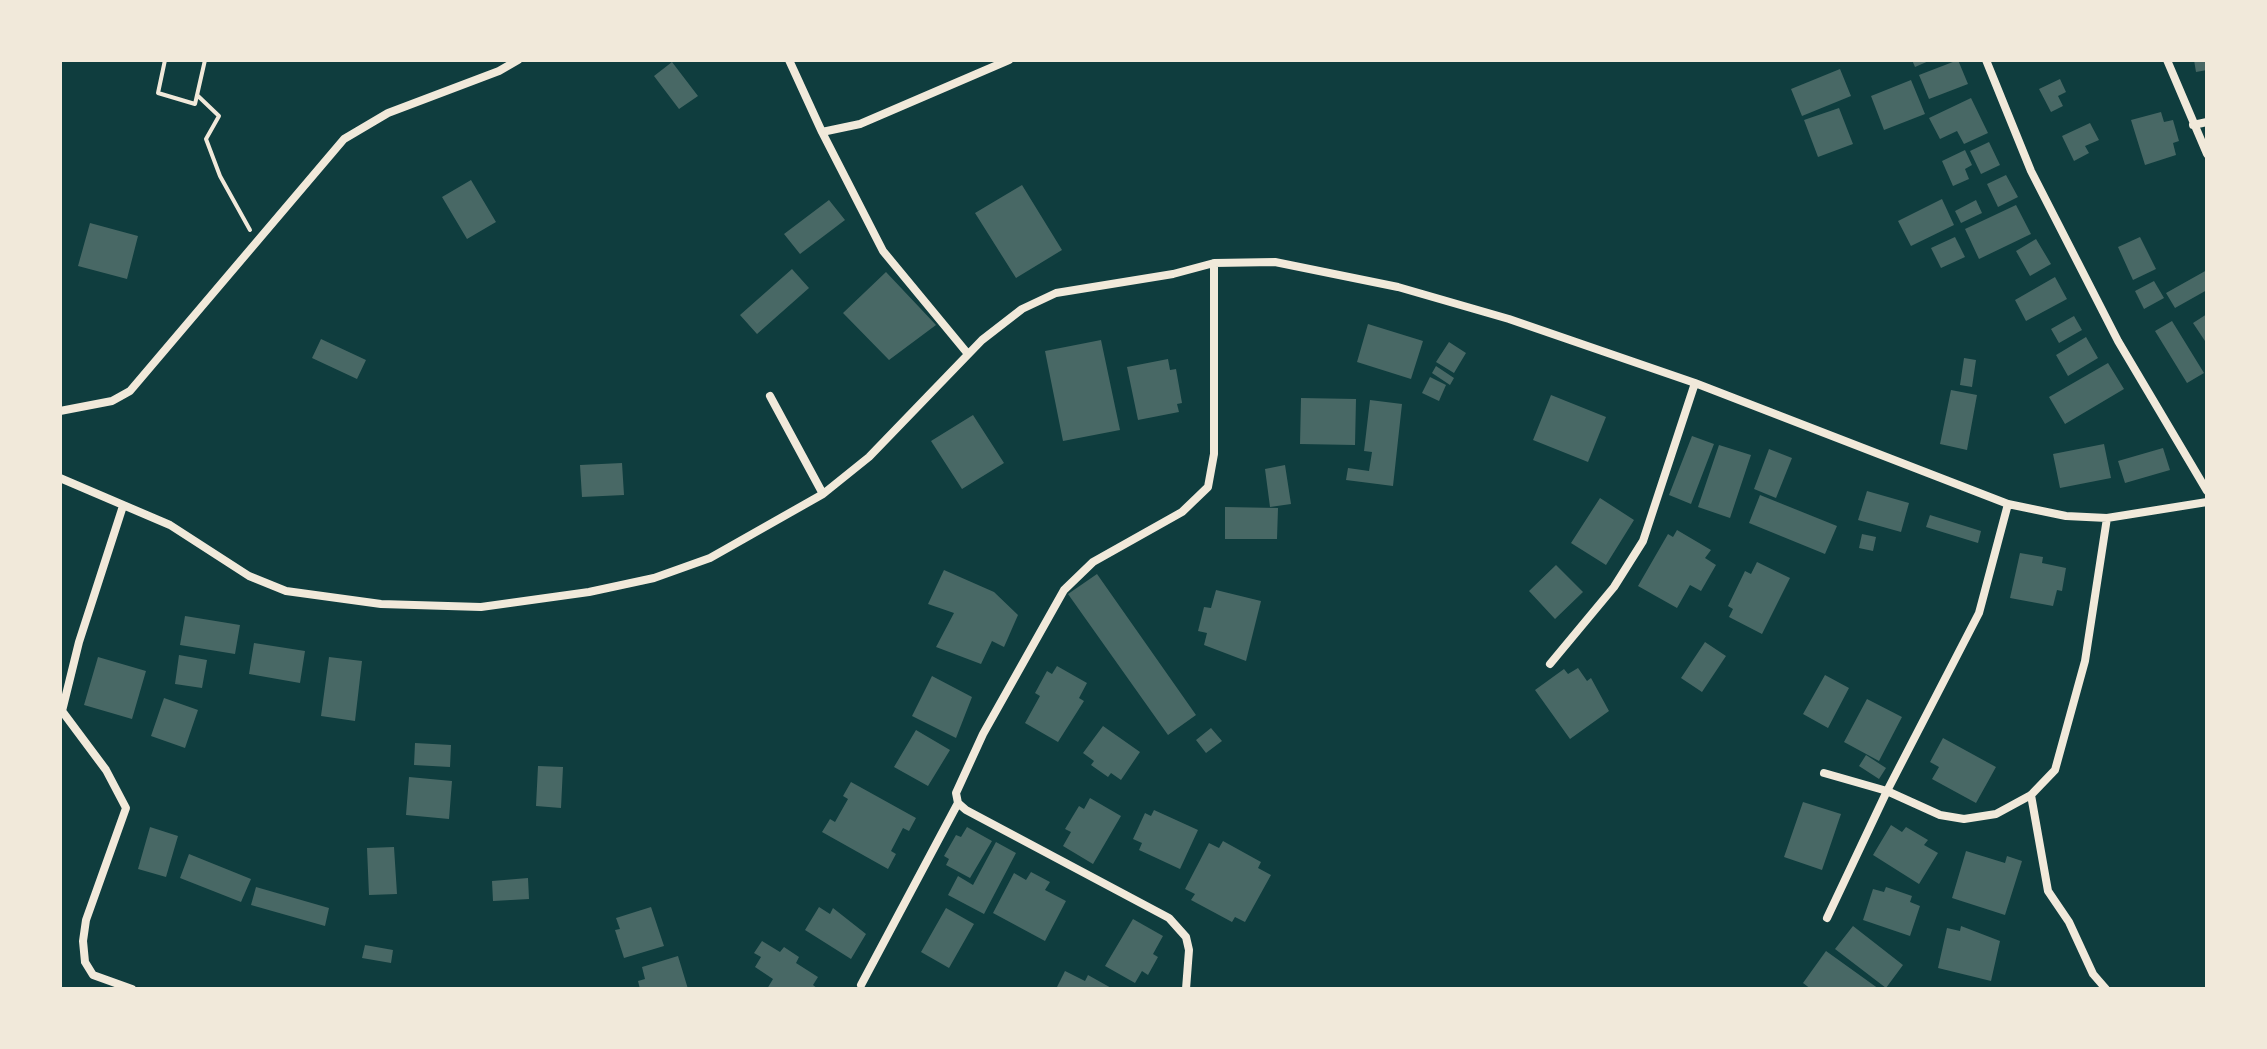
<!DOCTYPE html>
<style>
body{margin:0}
#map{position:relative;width:2267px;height:1049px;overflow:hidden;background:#0f3d3e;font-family:Overpass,sans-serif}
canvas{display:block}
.frame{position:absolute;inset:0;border:62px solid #f1e9da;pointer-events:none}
</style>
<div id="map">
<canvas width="2267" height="1049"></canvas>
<div class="frame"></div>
</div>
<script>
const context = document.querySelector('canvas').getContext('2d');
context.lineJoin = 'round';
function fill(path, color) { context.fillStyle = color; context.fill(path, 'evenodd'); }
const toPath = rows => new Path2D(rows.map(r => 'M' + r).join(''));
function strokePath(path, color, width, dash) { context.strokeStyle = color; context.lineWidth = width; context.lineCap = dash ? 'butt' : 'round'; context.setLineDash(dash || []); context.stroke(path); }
const building = toPath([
 [1912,60,1931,60,1915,67],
 [1958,60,1968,84,1929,99,1919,75],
 [2194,60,2207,60,2207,70,2196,72],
 [672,62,698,96,679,109,654,76],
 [1840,69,1851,96,1802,116,1791,89],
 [2060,79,2066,92,2058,96,2063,106,2051,112,2039,89],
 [1911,80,1925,114,1884,130,1871,96],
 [1971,98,1988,133,1964,144,1957,131,1940,139,1929,118],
 [1839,108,1853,144,1818,157,1804,120],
 [2161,112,2164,122,2173,120,2179,141,2173,143,2176,155,2145,165,2131,120],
 [2090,123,2099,140,2085,146,2089,153,2074,161,2062,136],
 [1989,142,2000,165,1981,174,1970,151],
 [1965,150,1972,165,1965,169,1969,179,1953,186,1942,161],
 [2006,175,2018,197,1998,207,1987,184],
 [471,180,496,222,467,239,442,197],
 [1022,185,1062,250,1016,278,975,213],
 [1942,199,1954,225,1911,246,1898,221],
 [829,200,845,220,800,254,784,234],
 [1976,200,1982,213,1961,223,1955,211],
 [2016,205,2031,234,1979,259,1965,229],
 [90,223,138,236,127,279,78,266],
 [1955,237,1965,257,1941,268,1931,248],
 [2140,237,2156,269,2133,280,2118,247],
 [2036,239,2051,264,2030,276,2016,251],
 [792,269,809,288,757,334,740,315],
 [2207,270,2207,290,2175,308,2166,293],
 [886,272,936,325,889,360,843,313],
 [2055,277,2067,299,2026,321,2015,300],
 [2154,281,2164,298,2144,309,2135,291],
 [2207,314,2207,344,2193,323],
 [2074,316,2082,330,2059,343,2051,329],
 [2172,321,2204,373,2187,383,2155,331],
 [1368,324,1423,341,1411,379,1357,362],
 [2086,337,2098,358,2068,376,2056,355],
 [321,339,366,360,357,379,312,358],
 [1101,340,1120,430,1063,441,1045,351],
 [1449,342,1466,353,1454,373,1436,362],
 [1964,358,1976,360,1972,387,1960,385],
 [1168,359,1170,370,1176,369,1182,403,1177,404,1179,412,1138,420,1127,367],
 [2108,363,2124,389,2065,424,2049,397],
 [1436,366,1454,378,1450,385,1432,373],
 [1430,377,1446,385,1439,401,1422,393],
 [1951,390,1977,395,1967,450,1940,444],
 [1551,395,1606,417,1588,462,1533,440],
 [1301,398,1356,399,1355,445,1300,444],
 [1370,400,1402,404,1393,486,1346,480,1348,468,1369,471,1372,452,1364,451],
 [973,415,1004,463,962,489,931,441],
 [1692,436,1714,444,1691,504,1669,495],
 [2104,444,2111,478,2060,488,2053,454],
 [1719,445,1751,455,1730,518,1698,507],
 [2163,448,2170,470,2125,483,2118,461],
 [1769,449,1792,458,1776,498,1754,489],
 [622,463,624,495,582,497,580,465],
 [1285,465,1291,504,1270,507,1265,469],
 [1867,491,1909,503,1901,532,1858,520],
 [1760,495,1837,526,1825,554,1749,523],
 [1600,498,1634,520,1606,565,1571,543],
 [1225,507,1278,508,1277,539,1225,539],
 [1930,515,1981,531,1978,543,1926,527],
 [1677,530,1711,550,1705,558,1716,565,1701,591,1690,585,1677,608,1638,586,1668,534,1673,537],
 [1862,534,1876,537,1873,551,1859,548],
 [2020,553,2043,557,2042,563,2066,568,2062,591,2057,590,2053,606,2010,598],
 [1757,562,1790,578,1762,634,1729,617,1733,609,1728,606,1745,571,1751,574],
 [1556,565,1583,592,1555,619,1529,591],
 [944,570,994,592,1018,615,1004,647,992,641,981,664,936,647,954,613,928,604],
 [1097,574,1196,715,1168,735,1068,594],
 [1216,590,1261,601,1246,661,1204,645,1207,633,1198,631,1204,607,1211,608],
 [185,616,240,625,235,654,180,645],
 [1705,642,1726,656,1702,692,1681,678],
 [254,643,305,651,300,683,249,674],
 [179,655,207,660,202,688,175,684],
 [98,657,146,671,132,719,84,705],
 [329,657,362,661,355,721,321,716],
 [1057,666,1087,683,1079,698,1084,701,1058,742,1025,723,1040,696,1035,693,1047,671,1052,674],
 [1578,668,1587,681,1591,678,1609,711,1570,739,1535,690,1564,669,1568,674],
 [1825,675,1849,688,1828,728,1803,714],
 [932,676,972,697,956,738,912,716],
 [164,698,198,710,185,748,151,736],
 [1867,699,1902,717,1879,761,1844,742],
 [1103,726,1140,752,1121,780,1111,773,1108,777,1091,765,1094,761,1083,753],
 [1211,728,1222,741,1206,753,1196,740],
 [916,730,950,750,928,786,894,767],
 [1943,738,1996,767,1976,803,1932,779,1939,767,1930,762],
 [415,743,451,745,450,767,414,765],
 [1866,755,1886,768,1879,779,1859,766],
 [538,766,563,767,561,808,536,806],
 [409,777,452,781,449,819,406,815],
 [851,782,916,818,909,831,903,828,891,851,896,854,888,869,822,832,830,819,835,822,848,799,843,796],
 [1090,798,1121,816,1093,864,1063,846,1071,832,1065,829,1079,806,1084,809],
 [1803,802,1841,814,1822,870,1784,857],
 [1154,810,1198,830,1180,869,1139,850,1142,843,1133,839,1145,813,1151,816],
 [1891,825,1902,832,1906,827,1928,840,1924,845,1938,853,1919,884,1873,855],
 [150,827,178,836,166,877,138,869],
 [967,827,992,841,970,878,946,865,949,859,944,856,956,835,961,837],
 [1223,841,1261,862,1258,868,1271,875,1245,922,1235,917,1232,922,1191,900,1195,894,1185,889,1209,843,1219,848],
 [996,842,1016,853,984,914,948,895,958,876,973,885],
 [394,847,397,894,369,895,367,848],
 [1966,851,2005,863,2007,856,2022,861,2005,915,1952,898],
 [189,854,251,879,241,902,180,878],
 [1031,872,1050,882,1045,890,1066,901,1045,941,993,913,1014,873,1026,880],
 [528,878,529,899,493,901,492,881],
 [256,887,329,908,325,926,251,905],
 [1886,887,1912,896,1910,902,1920,906,1910,936,1863,920,1873,889,1884,892],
 [651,907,664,946,624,958,615,930,620,929,616,918],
 [819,907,830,914,833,908,866,934,851,959,805,930],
 [946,908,974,924,949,968,921,952],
 [1133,919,1163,936,1153,954,1158,957,1148,975,1142,971,1135,983,1105,966],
 [1853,926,1903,965,1886,988,1835,949],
 [1961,926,2000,941,1991,981,1938,968,1947,928,1960,931],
 [762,941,780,952,784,947,799,957,796,963,818,977,813,985,818,989,767,989,773,979,755,967,761,957,754,953],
 [365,945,393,950,391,963,362,958],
 [1826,951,1879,989,1811,989,1803,983],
 [678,956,688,989,640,989,638,981,645,979,642,967],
 [1065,971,1085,981,1088,975,1113,989,1056,989]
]);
const path = toPath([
 [165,60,158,93,195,104,205,60],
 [197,95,219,116,206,139,220,176,250,230]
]);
const minor = toPath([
 [789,60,822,132,860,124,1009,60],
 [1986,60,2031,171,2118,341,2207,491],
 [2167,60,2207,154],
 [2193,125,2207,122],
 [822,132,883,251,968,354],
 [770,396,823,494],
 [60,411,112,401,130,391,344,139,388,113,499,71,518,60],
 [60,478,170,525,249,576,286,591,381,604,481,607,589,592,654,578,710,558,823,494,869,457,982,340,1022,309,1056,293,1173,274,1214,263,1275,262,1398,287,1509,319,1695,383,2008,504,2066,516,2107,518,2207,502],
 [123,506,79,642,62,711,106,770,126,808,86,920,83,941,85,962,93,975,132,989],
 [1550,664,1614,587,1643,541,1695,383],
 [1824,773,1887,791,1940,815,1964,819,1996,814,2031,795,2055,770,2085,661,2107,518],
 [2031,795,2048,891,2069,922,2093,974,2106,989],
 [1827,918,1887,791,1979,613,2008,504],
 [861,985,958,803],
 [1186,989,1189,950,1186,937,1169,918,966,810,958,803,956,793,983,734,1064,590,1093,562,1182,512,1208,487,1214,454,1214,263]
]);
fill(building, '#486865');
strokePath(path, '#f1e9da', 4);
strokePath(minor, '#f1e9da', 8);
</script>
